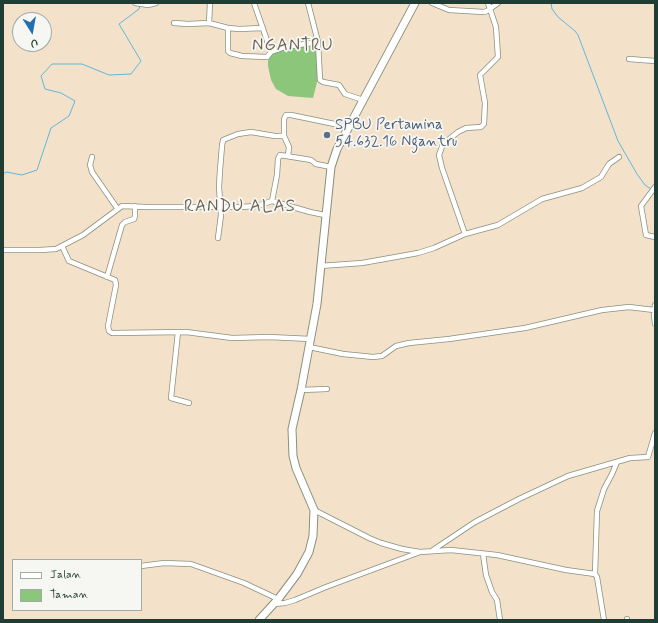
<!DOCTYPE html>
<style>
body{margin:0}
#map{position:relative;width:658px;height:623px;overflow:hidden;background:#f3e2c9;font-family:Mynerve,sans-serif}
canvas{display:block}
.frame{position:absolute;inset:0;border:4px solid #1f3d34;pointer-events:none}
.legend{position:absolute;left:12px;top:559px;width:130px;height:52px;box-sizing:border-box;background:#f6f6f2;border:1px solid #a0aca6;margin:0;padding:5px 7px;list-style:none;font-size:12px;color:#1f3d34}
.legend li{display:flex;align-items:center;gap:8px;height:20px}
.legend b{width:20px;border:1px solid #a0aca6}
.north{position:absolute;left:12px;top:12px;width:40px;height:40px;box-sizing:border-box;background:#f6f6f2;border:1px solid #a0aca6;border-radius:50%;rotate:169deg;font-size:11px;font-weight:700;line-height:16px;text-align:center;color:#1f3d34}
.north::after{content:'';display:block;margin:auto;width:14px;height:18px;background:#1f6fb2;clip-path:polygon(50% 0,100% 100%,50% 72%,0 100%)}
</style>
<div id="map">
<canvas width="658" height="623"></canvas>
<div class="frame"></div>
<ul class="legend">
<li><b style="height:5px;background:#fff"></b>Jalan</li>
<li><b style="height:11px;background:#8cc67b"></b>Taman</li>
</ul>
<div class="north">U</div>
</div>
<script>
const context = document.querySelector('canvas').getContext('2d');
context.lineJoin = 'round';
function fill(path, color) { context.fillStyle = color; context.fill(path, 'evenodd'); }
const toPath = rows => new Path2D(rows.map(r => 'M' + r).join(''));
function strokePath(path, color, width, dash) { context.strokeStyle = color; context.lineWidth = width; context.lineCap = dash ? 'butt' : 'round'; context.setLineDash(dash || []); context.stroke(path); }
function label(font, color, halo, rows, align = 'center') {
  context.font = font + ' Mynerve,sans-serif'; context.lineWidth = 3.5; context.setLineDash([]); context.textBaseline = 'middle'; context.strokeStyle = halo; context.fillStyle = color; for (const [text, x, y, turn = 0] of rows) {
    context.save(); context.translate(x, y); context.rotate((+turn || 0) * Math.PI / 180); context.textAlign = isNaN(turn) ? turn : align; if (halo) context.strokeText(text, 0, 0); context.fillText(text, 0, 0); context.restore();
  }
}
const green = toPath([
 [316,44,318,78,313,98,288,96,276,89,271,80,268,66,268,60,272,54,286,49]
]);
const stream = toPath([
 [551,3,552,9,558,17,575,31,578,35,618,141,637,174,645,185,651,189],
 [3,174,6,172,22,175,37,170,51,128,69,116,75,101,61,93,45,89,41,76,52,64,82,64,109,75,131,74,141,61,119,24,139,9,140,6]
]);
const minor = toPath([
 [135,3,148,5,156,3],
 [254,3,271,52],
 [308,3,318,42,320,80,323,82,339,85,345,94,363,100],
 [432,3,449,10,484,12,487,11,498,3],
 [174,23,188,24,209,23,228,28,239,29,263,28],
 [209,23,210,3],
 [228,28,228,51,230,53,242,56,267,57,271,52,285,47,318,42],
 [629,59,655,61],
 [288,156,289,147,284,136,284,119,286,115,291,115,349,127],
 [92,157,90,165,92,172,117,208],
 [655,187,641,206,646,235,655,237],
 [272,201,277,175,278,159,280,155,311,160,316,164,331,167],
 [465,234,442,168,439,155,443,144,458,132,466,128,481,127,484,124,485,103,480,75,498,57,496,27,488,3],
 [218,238,221,215,219,187,220,170,222,146,223,140,238,134,251,132,275,136,284,136],
 [62,246,69,261,115,280,116,285,108,326,109,331,112,333,186,332,232,338,269,337,311,339],
 [3,250,40,250,56,249,83,235,122,206,146,207,240,207,257,206,272,201,310,212,325,215],
 [320,266,362,263,418,253,434,248,465,234,498,225,542,199,582,188,601,177,609,164,619,157],
 [107,277,122,225,125,222,134,219,135,216,135,206],
 [655,305,654,315,655,324],
 [178,332,171,398,189,403],
 [309,347,343,354,373,357,382,356,396,346,409,343,449,339,525,328,602,310,629,307,654,310],
 [301,390,327,389],
 [314,510,369,538,381,543,402,549,420,552,451,550,497,555,566,570,595,574],
 [433,550,475,522,519,499,568,476,630,458,648,457,655,433],
 [483,554,486,575,492,592,497,600,500,620],
 [141,566,164,563,191,564,244,583,278,599],
 [274,604,285,603,295,600,326,587,420,552],
 [627,619,627,620],
 [604,620,597,577,595,574,597,511,604,489,612,474,617,462]
]);
const highway = toPath([
 [259,620,279,598,297,574,309,552,313,536,314,510,296,468,293,456,292,429,301,390,317,304,331,167,337,149,415,3]
]);
const markers = [
 [327,135,4,"#5c6f8a"]
];
const serviceNames = [
 ["SPBU Pertamina",335,126],
 ["54.632.16 Ngantru",335,143]
];
const quarterNames = [
 ["NGANTRU",293,46],
 ["RANDU ALAS",240,207]
];
fill(green, '#8cc67b');
strokePath(stream, '#5fb6dc', 1);
strokePath(minor, '#89907e', 6);
strokePath(highway, '#89907e', 9);
strokePath(minor, '#fff', 4.5);
strokePath(highway, '#fff', 7);
for (const [x, y, r, color] of markers) { const dot = new Path2D(); dot.arc(x, y, r, 0, 2 * Math.PI); context.fillStyle = color; context.fill(dot); strokePath(dot, '#f6f6f2', 1.5); }
label('15px', '#4e5e75', '#f6f6f2', serviceNames, 'left');
context.letterSpacing = '1px';
label('17px', '#6a5f52', '#f6f6f2', quarterNames);
context.letterSpacing = '0px';
</script>
